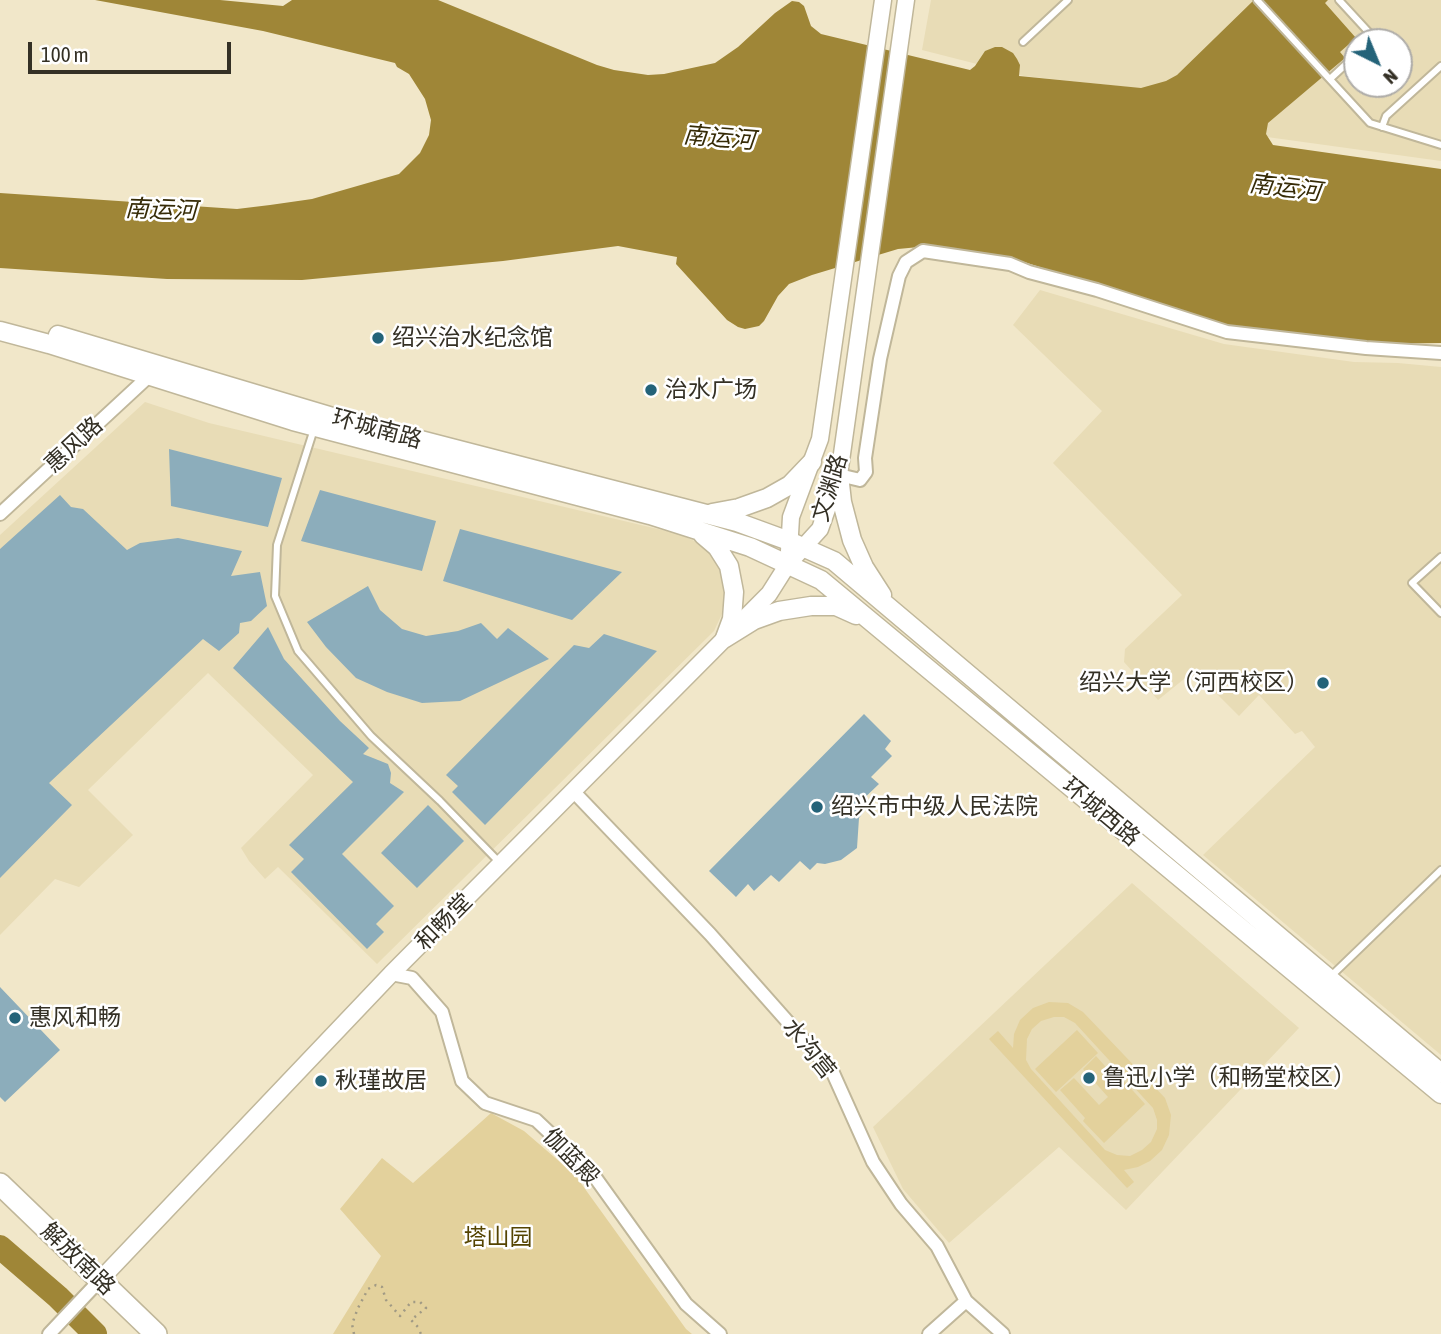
<!DOCTYPE html>
<meta charset="utf-8">
<style>
body{margin:0}
#map{position:relative;width:1441px;height:1334px;overflow:hidden;background:#f1e7c9;font-family:"Asap Condensed",sans-serif}
canvas{display:block}
.north{position:absolute;left:1343px;top:28px;width:70px;height:70px;box-sizing:border-box;background:#fff;border:2px solid #aeaca8;border-radius:50%;rotate:137deg;font-size:19px;font-weight:700;line-height:28px;text-align:center;color:#343025}
.north::after{content:'';display:block;margin:auto;width:24px;height:32px;background:#246379;clip-path:polygon(50% 0,100% 100%,50% 72%,0 100%)}
.scale{position:absolute;left:28px;top:42px;width:203px;height:32px;box-sizing:border-box;border:4px solid #343025;border-top:0;padding-left:9px;font-size:21px;line-height:24px;white-space:nowrap;color:#343025;-webkit-text-stroke:5px #fff;paint-order:stroke}
</style>
<div id="map">
<canvas width="1441" height="1334"></canvas>
<div class="north">N</div>
<div class="scale">100 m</div>
</div>
<script>
const context = document.querySelector('canvas').getContext('2d');
context.lineJoin = 'round';
function fill(path, color) { context.fillStyle = color; context.fill(path, 'evenodd'); }
const toPath = rows => new Path2D(rows.map(r => 'M' + r).join(''));
function strokePath(path, color, width, dash) { context.strokeStyle = color; context.lineWidth = width; context.lineCap = dash ? 'butt' : 'round'; context.setLineDash(dash || []); context.stroke(path); }
function label(font, color, halo, rows, align = 'center') {
  context.font = font + ' "Asap Condensed","Noto Sans SC",sans-serif'; context.lineWidth = 5; context.setLineDash([]); context.textBaseline = 'middle'; context.strokeStyle = halo; context.fillStyle = color; for (const [text, x, y, turn = 0] of rows) {
    context.save(); context.translate(x, y); context.rotate((+turn || 0) * Math.PI / 180); context.textAlign = isNaN(turn) ? turn : align; if (halo) context.strokeText(text, 0, 0); context.fillText(text, 0, 0); context.restore();
  }
}
const built = toPath([
 [931,0,1441,0,1441,161,1267,137,1155,90,1024,76,922,50],
 [1357,42,1399,42,1399,84,1357,84],
 [1040,290,1224,344,1354,362,1398,363,1441,367,1441,1055,1203,855,1315,747,1302,731,1295,734,1259,695,1239,716,1194,671,1158,700,1124,662,1125,649,1182,595,1053,463,1102,411,1013,325],
 [145,402,209,423,679,534,712,549,724,577,728,601,714,631,377,964,278,867,265,879,249,861,241,848,313,775,208,673,88,790,133,835,79,887,55,879,0,935,0,535],
 [1132,883,1299,1028,1126,1210,1059,1147,949,1243,903,1189,873,1127]
]);
const green = toPath([
 [1049,1002,1068,1003,1083,1012,1165,1098,1171,1115,1169,1135,1162,1150,1150,1161,1138,1167,1124,1170,1134,1182,1127,1188,989,1039,998,1031,1013,1048,1014,1034,1020,1020,1033,1008],
 [1054,1017,1064,1017,1075,1023,1153,1108,1157,1120,1157,1129,1151,1142,1142,1150,1130,1156,1117,1155,1105,1150,1031,1069,1026,1060,1027,1039,1032,1029,1041,1021],
 [1077,1030,1098,1053,1056,1092,1035,1069],
 [1096,1056,1121,1084,1125,1082,1145,1104,1104,1143,1083,1121,1085,1118,1060,1090,1074,1078,1099,1105,1108,1097,1083,1069],
 [491,1113,524,1131,575,1175,686,1329,692,1334,333,1334,381,1256,340,1209,382,1158,413,1183]
]);
const water = toPath([
 [95,0,220,0,283,6,292,0,438,0,597,65,614,70,648,75,664,74,715,63,738,47,775,13,792,1,799,2,804,6,811,26,821,34,970,70,975,66,985,51,995,47,1002,47,1013,53,1017,59,1020,65,1019,76,1141,88,1166,81,1177,75,1254,0,1328,0,1325,3,1356,38,1340,52,1345,58,1268,123,1266,134,1273,145,1441,169,1441,343,1361,344,1231,329,1015,259,919,247,898,249,812,275,789,284,778,296,764,321,759,326,745,329,738,327,727,320,676,264,677,257,618,246,503,261,302,280,167,279,0,268,0,193,237,209,270,205,312,199,399,174,420,153,429,135,431,120,425,99,409,74,397,67,395,63,263,31]
]);
const river = toPath([
 [0,1247,58,1297,95,1334]
]);
const building = toPath([
 [169,449,282,478,268,527,171,506],
 [320,490,436,521,422,571,301,541],
 [60,495,71,507,83,509,127,550,140,543,178,538,242,551,231,576,260,572,267,606,251,621,240,623,239,633,219,651,203,639,49,783,72,805,0,878,0,549],
 [460,529,622,572,572,620,443,581],
 [368,586,380,610,402,629,426,636,458,631,481,623,497,639,508,628,549,659,460,701,422,703,387,692,356,678,326,647,307,622],
 [268,627,284,659,340,721,369,748,363,754,388,764,391,773,390,783,404,792,342,854,394,906,376,924,384,932,367,949,291,872,304,859,289,845,353,782,233,668],
 [604,634,657,651,485,825,452,792,458,786,446,775,574,645,589,648],
 [864,714,891,741,885,749,892,756,871,777,879,784,858,804,865,810,859,818,857,848,841,860,825,864,817,863,810,870,800,861,779,882,771,875,754,891,748,884,736,897,709,871],
 [428,805,464,841,417,888,381,853],
 [0,987,60,1050,5,1102,0,1097]
]);
const path = toPath([
 [420,1332,421,1334],
 [354,1334,352,1324,358,1308,368,1289,376,1285,382,1287,386,1300,400,1316,411,1302,420,1302,426,1308,411,1320,418,1327]
]);
const service = toPath([
 [1257,0,1370,123,1441,145],
 [1339,0,1374,38,1370,42],
 [1023,42,1068,0],
 [1330,79,1357,54],
 [1382,127,1386,116,1441,66],
 [314,429,277,545,275,596,298,651,371,736,440,801,500,863],
 [1441,557,1412,583,1441,613],
 [1329,978,1441,870]
]);
const minor = toPath([
 [839,475,860,480,866,472,865,458,880,359,899,276,906,262,923,251,1010,264,1029,272,1097,290,1227,332,1366,348,1441,353],
 [0,514,148,377],
 [574,792,710,934,833,1073,873,1162,901,1204,937,1246,966,1301,1003,1334],
 [391,974,412,978,442,1012,462,1081,485,1103,536,1120,592,1173,686,1304,720,1334],
 [49,1334,100,1280],
 [929,1334,966,1301]
]);
const tertiary = toPath([
 [789,551,791,517,820,439,883,0],
 [100,1280,391,974,769,594,788,564,820,529,839,475,906,0]
]);
const secondary = toPath([
 [0,331,49,344,293,421,650,515,750,547,821,580,1441,1094],
 [58,335,343,420,737,522,789,541,834,561,1441,1073],
 [839,475,842,502,852,540,864,567,882,595],
 [712,513,739,508,767,498,790,485,812,462],
 [703,535,717,547,729,566,734,592,732,619,725,638],
 [725,638,754,620,779,611,811,606,836,606,856,615]
]);
const primary = toPath([
 [0,1184,156,1334]
]);
const markers = [
 [378,338,7,"#246379"],
 [651,390,7,"#246379"],
 [1323,683,7,"#246379"],
 [817,807,7,"#246379"],
 [15,1018,7,"#246379"],
 [1089,1078,7,"#246379"],
 [321,1081,7,"#246379"]
];
const poiNames = [
 ["绍兴治水纪念馆",392,338],
 ["治水广场",665,390],
 ["绍兴大学（河西校区）",1309,683,"right"],
 ["绍兴市中级人民法院",831,807],
 ["惠风和畅",29,1018],
 ["鲁迅小学（和畅堂校区）",1103,1078],
 ["秋瑾故居",335,1081]
];
const streetNames = [
 ["环城南路",377,429,15],
 ["惠风路",74,445,-43],
 ["文渊路",830,488,-73],
 ["环城西路",1101,812,40],
 ["和畅堂",444,922,-45],
 ["水沟营",809,1049,51],
 ["伽蓝殿",571,1157,46],
 ["解放南路",78,1259,44]
];
const parkNames = [
 ["塔山园",498,1238]
];
const waterNames = [
 ["南运河",719,138,5],
 ["南运河",1285,188,7],
 ["南运河",161,210,2]
];
fill(built, '#e8dcb6');
fill(green, '#e3d19c');
fill(water, '#9f8637');
strokePath(river, '#9f8637', 24);
fill(building, '#8cadbb');
strokePath(service, '#c0b79a', 10);
strokePath(minor, '#c0b79a', 16);
strokePath(tertiary, '#c0b79a', 19);
strokePath(secondary, '#c0b79a', 21);
strokePath(primary, '#c0b79a', 24);
strokePath(path, '#a19a84', 2.5, [2, 5]);
strokePath(service, '#fff', 6);
strokePath(minor, '#fff', 12);
strokePath(tertiary, '#fff', 16);
strokePath(secondary, '#fff', 18);
strokePath(primary, '#fff', 21);
for (const [x, y, r, color] of markers) { const dot = new Path2D(); dot.arc(x, y, r, 0, 2 * Math.PI); context.fillStyle = color; context.fill(dot); strokePath(dot, '#fff', 2.5); }
label('23px', '#343025', '#fff', poiNames, 'left');
label('23px', '#343025', '#fff', streetNames);
label('23px', '#554402', '#fff', parkNames);
label('italic 24px', '#362b07', '#fff', waterNames);
</script>
